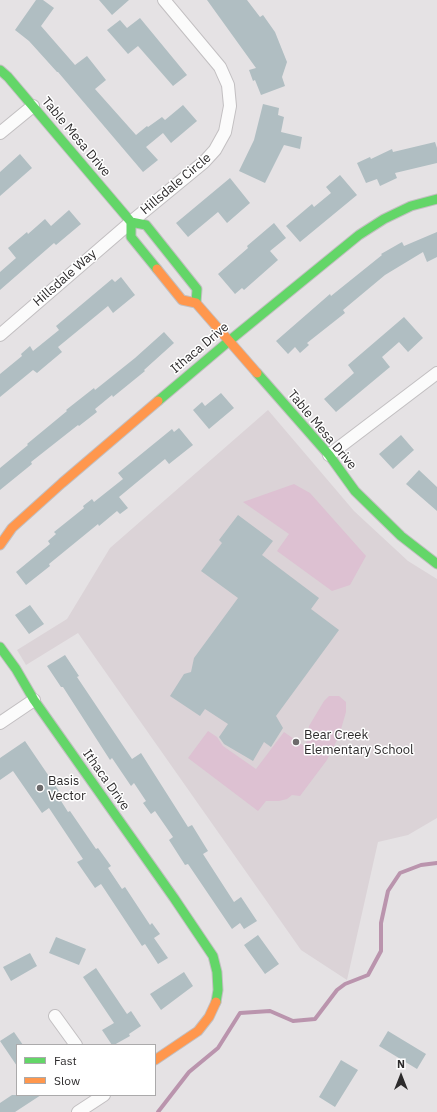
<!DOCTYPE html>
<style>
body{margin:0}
#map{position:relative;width:437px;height:1112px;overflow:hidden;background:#e5e2e4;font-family:"IBM Plex Sans",sans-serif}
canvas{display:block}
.legend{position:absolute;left:16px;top:1044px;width:140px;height:52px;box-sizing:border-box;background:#fff;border:1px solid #abaaab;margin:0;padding:5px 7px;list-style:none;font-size:12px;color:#2d2b2c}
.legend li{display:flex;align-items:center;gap:8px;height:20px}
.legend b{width:20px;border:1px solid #abaaab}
.north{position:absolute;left:381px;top:1056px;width:40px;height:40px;-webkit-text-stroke:3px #fff;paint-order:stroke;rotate:0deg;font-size:11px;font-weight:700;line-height:16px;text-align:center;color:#2d2b2c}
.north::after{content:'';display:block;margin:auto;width:14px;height:18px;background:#2d2b2c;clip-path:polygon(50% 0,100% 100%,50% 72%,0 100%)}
</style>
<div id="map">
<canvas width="437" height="1112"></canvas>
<ul class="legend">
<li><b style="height:5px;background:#63d668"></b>Fast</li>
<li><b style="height:5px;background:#ff974d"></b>Slow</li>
</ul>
<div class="north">N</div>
</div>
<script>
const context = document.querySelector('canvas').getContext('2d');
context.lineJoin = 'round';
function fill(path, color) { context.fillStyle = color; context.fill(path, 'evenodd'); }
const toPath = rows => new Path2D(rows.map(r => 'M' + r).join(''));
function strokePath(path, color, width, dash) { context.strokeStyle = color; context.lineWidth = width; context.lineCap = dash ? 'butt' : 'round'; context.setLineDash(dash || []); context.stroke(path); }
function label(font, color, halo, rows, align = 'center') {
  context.font = font + ' "IBM Plex Sans",sans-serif'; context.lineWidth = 3; context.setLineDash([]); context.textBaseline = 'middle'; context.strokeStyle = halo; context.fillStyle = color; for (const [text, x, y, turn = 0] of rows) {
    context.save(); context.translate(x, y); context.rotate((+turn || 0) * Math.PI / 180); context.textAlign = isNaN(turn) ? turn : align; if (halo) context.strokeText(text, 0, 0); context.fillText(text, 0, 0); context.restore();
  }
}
const built = toPath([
 [268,410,354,511,408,561,437,579,437,818,408,835,378,842,347,980,301,950,78,633,26,665,17,650,67,619,110,548]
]);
const green = toPath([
 [294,484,310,493,366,556,350,585,332,591,277,551,289,534,243,502],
 [329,696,339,696,346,702,346,712,339,736,327,760,300,796,292,795,287,799,279,801,266,801,258,811,188,758,208,731,217,737,223,746,256,769,284,732,304,746,307,741,309,726,324,701]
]);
const stream = toPath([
 [158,1112,189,1072,218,1048,240,1013,270,1011,293,1021,315,1019,337,990,345,984,368,975,381,951,381,923,388,891,400,873,421,865,437,863]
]);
const building = toPath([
 [36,0,43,0,54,8,41,26,75,65,87,56,106,80,95,89,136,135,147,126,148,127,162,117,165,120,183,105,197,121,171,143,163,133,146,147,158,160,143,172,58,72,57,72,29,41,15,30],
 [99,0,129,0,112,15],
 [207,0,247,0,260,17,263,15,275,32,287,62,282,77,285,86,261,95,255,80,253,81,249,70,256,68],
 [140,18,187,75,173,86,138,46,128,54,107,30,120,20,127,28],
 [263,104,279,108,278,115,284,117,281,132,302,137,300,149,284,145,265,183,239,171,254,140],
 [435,142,437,148,437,163,395,173,397,178,380,186,377,179,366,183,357,163,370,157,371,159,392,149,393,152],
 [20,154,32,168,0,196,0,172],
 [340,175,357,195,300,242,286,226,312,204,314,207,331,193,326,187],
 [230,178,250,203,227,223,218,212,188,237,176,223],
 [69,210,81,224,56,245,54,243,0,290,0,272,16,258,8,248,27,232,28,234,45,219,51,226],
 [274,223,286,238,270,251,278,260,244,290,242,288,235,294,218,274,248,248,247,246],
 [437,232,437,257,427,262,423,252,385,275,343,310,345,313,307,343,309,345,300,353,295,347,288,354,276,341,330,294,331,296,382,255,381,254,402,242,404,246],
 [121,277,135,295,113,313,108,306,58,347,62,352,37,373,33,370,0,397,0,374,22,356,21,354,30,346,33,351,59,330,56,326,112,279,115,282],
 [404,317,423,338,408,352,399,342,382,357,390,367,336,412,324,399,354,373,348,365],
 [164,332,174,343,144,370,145,371,113,397,112,395,95,409,97,412,79,426,78,425,31,462,32,464,0,490,0,468,28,445,27,444,67,411,66,410,94,388,95,390,135,358],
 [221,393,234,408,209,429,193,410,202,402,205,406],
 [179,428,193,445,169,464,165,459,119,497,128,508,120,514,117,511,99,526,98,524,49,564,50,566,26,585,16,572,50,544,48,541,56,534,54,532,84,508,83,506,92,499,94,502,123,479,118,473,172,429,174,432],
 [401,435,414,450,393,469,379,454],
 [419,470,437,487,437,511,406,484],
 [238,515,273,541,262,555,319,598,311,609,339,630,276,716,283,728,271,747,264,742,253,761,224,744,219,737,228,724,205,709,200,716,170,696,184,674,191,672,194,658,238,598,201,571,222,543,219,540],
 [30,605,44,624,29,634,15,615],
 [65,655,79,676,77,677,132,759,141,753,188,827,192,825,208,851,203,854,234,902,241,897,257,921,244,929,240,923,232,929,188,864,185,865,169,840,173,837,155,811,151,814,143,803,146,801,134,783,131,786,112,758,110,760,63,687,61,687,47,666],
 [25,741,59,791,56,793,68,812,70,811,96,849,98,848,111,866,108,868,122,889,125,887,150,925,152,923,160,934,154,938,168,958,158,964,145,944,142,946,101,884,95,888,77,862,83,859,49,808,42,813,13,771,0,780,0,758],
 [258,935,279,964,265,974,244,945],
 [56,937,86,949,79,965,49,953],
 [30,953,37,966,11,981,3,967],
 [96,968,127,1014,131,1011,141,1026,129,1034,130,1036,114,1045,112,1045,102,1030,114,1023,83,977],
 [184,972,193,986,161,1010,150,994],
 [388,1031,426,1054,417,1069,379,1046],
 [14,1032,23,1045,17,1045,17,1066,0,1041],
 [341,1060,358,1070,335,1107,319,1097],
 [12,1095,41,1095,15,1112,0,1112,0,1103]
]);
const street = toPath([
 [0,133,33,106],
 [0,335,131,222,204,162,215,150,225,132,230,106,228,85,220,67,164,0],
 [329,455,437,373],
 [0,723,34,700],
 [55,1016,76,1045],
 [78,1112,104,1095]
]);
const fast = toPath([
 [0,70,8,77,131,222,131,237,157,269],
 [131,222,146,225,197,289,196,303],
 [257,373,329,455,355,491,401,536,437,564],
 [158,401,229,341,359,235,384,219,411,206,437,199],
 [0,647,16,669,34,700,174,898,213,956,217,972,218,990,216,1002]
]);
const slow = toPath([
 [157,269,182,300,196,303,257,373],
 [0,545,12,528,62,483,158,401],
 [155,1060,198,1031,209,1017,216,1002]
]);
const markers = [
 [296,742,4,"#6d6b6c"],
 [40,788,4,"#6d6b6c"]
];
const streetNames = [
 ["Table Mesa Drive",76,137,50],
 ["Hillsdale Circle",176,184,-40],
 ["Hillsdale Way",65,278,-41],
 ["Ithaca Drive",200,348,-40],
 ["Table Mesa Drive",322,430,50],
 ["Ithaca Drive",106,780,55]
];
const poiNames = [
 ["Bear Creek",304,735],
 ["Elementary School",304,750],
 ["Basis",48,781],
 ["Vector",48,796]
];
fill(built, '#dbd3d7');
fill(green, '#ddc1d2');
strokePath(stream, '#ba94ad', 4);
fill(building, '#b0bec2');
strokePath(street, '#c2bfc1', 14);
strokePath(fast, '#c2bfc1', 11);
strokePath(slow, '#c2bfc1', 11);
strokePath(street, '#fbfbfb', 12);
strokePath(fast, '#63d668', 9);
strokePath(slow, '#ff974d', 9);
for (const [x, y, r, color] of markers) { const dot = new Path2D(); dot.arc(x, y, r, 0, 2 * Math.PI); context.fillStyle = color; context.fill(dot); strokePath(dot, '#fff', 1.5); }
label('13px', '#2d2b2c', '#fff', streetNames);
label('13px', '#2d2b2c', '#fff', poiNames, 'left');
</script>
